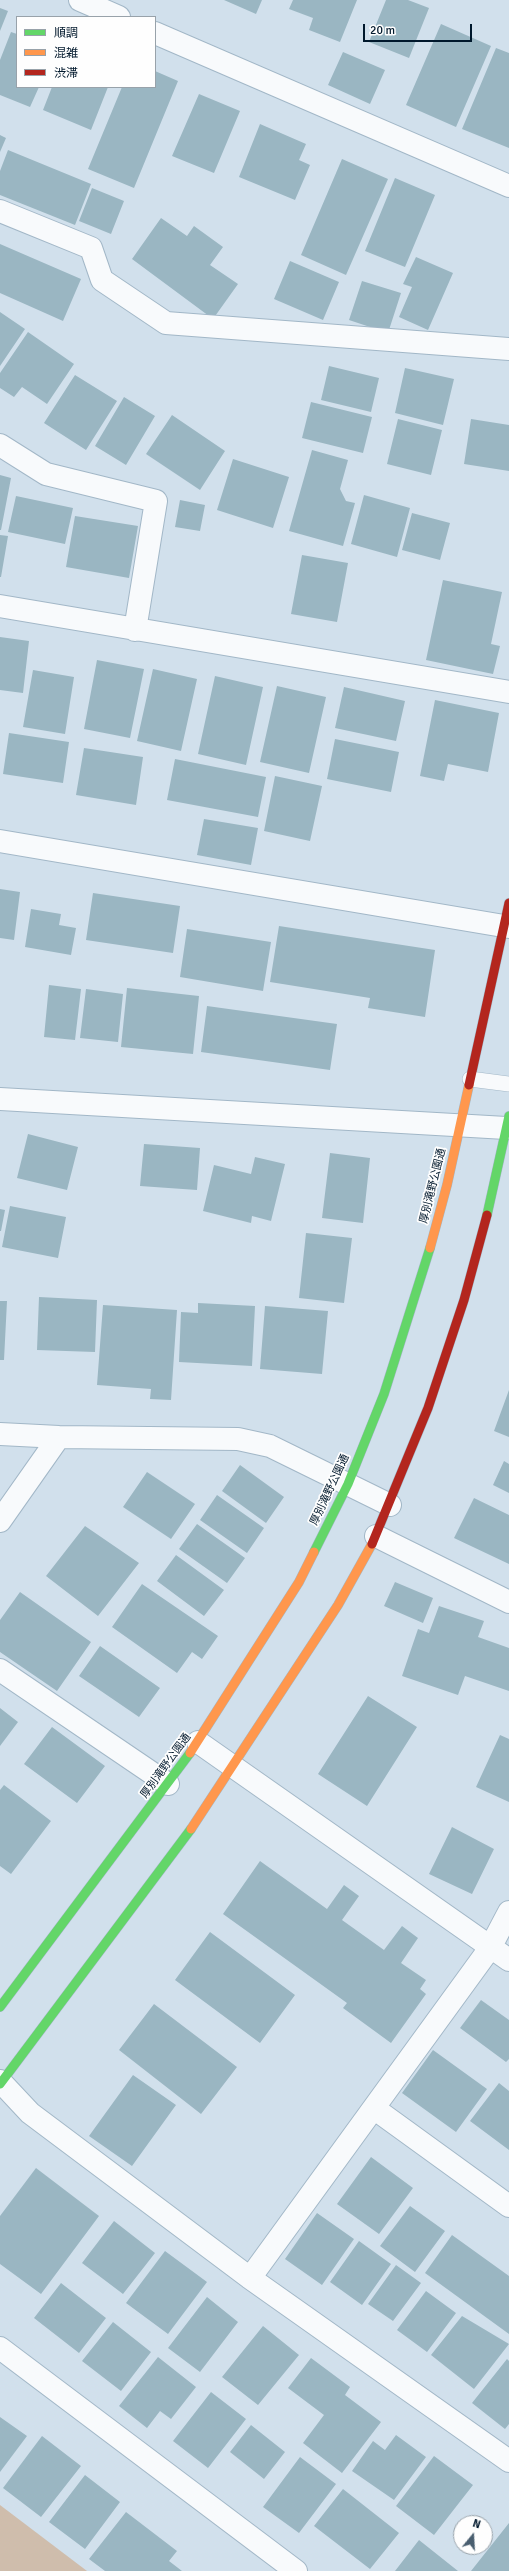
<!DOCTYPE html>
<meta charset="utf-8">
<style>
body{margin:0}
#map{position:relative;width:509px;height:2571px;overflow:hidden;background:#d1e0ec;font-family:Signika,"Noto Sans JP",sans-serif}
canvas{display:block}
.legend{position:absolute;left:16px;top:16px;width:140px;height:72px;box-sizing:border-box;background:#fefefe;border:1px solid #98a2aa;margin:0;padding:5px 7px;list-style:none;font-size:12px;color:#00182c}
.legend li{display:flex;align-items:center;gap:8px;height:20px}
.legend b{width:20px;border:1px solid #98a2aa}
.north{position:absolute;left:453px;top:2515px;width:40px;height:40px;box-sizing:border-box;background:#fefefe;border:1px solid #98a2aa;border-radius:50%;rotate:18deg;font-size:11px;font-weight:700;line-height:16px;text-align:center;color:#00182c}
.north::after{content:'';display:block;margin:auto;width:14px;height:18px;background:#495e6f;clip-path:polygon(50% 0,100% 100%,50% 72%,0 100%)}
.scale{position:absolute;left:363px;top:24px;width:109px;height:18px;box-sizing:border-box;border:2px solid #00182c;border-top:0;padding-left:5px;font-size:12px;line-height:14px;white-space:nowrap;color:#00182c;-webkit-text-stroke:3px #fefefe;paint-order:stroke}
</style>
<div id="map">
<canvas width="509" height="2571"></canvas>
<ul class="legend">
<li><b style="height:5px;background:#63d668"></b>順調</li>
<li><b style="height:5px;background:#ff974d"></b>混雑</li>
<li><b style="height:5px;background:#b3261e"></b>渋滞</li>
</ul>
<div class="north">N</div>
<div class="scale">20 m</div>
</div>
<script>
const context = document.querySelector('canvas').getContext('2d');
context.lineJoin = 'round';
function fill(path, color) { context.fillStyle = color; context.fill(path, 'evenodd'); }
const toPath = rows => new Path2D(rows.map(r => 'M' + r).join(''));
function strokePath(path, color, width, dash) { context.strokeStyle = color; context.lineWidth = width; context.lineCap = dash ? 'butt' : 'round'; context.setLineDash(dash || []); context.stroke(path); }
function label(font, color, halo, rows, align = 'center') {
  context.font = font + ' Signika,"Noto Sans JP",sans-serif'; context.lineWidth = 3.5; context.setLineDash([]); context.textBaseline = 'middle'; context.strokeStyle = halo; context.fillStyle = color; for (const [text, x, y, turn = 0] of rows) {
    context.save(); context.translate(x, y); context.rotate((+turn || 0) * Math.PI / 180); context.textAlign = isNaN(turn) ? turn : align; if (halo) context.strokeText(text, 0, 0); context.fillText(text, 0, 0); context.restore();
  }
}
const green = toPath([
 [0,2505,87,2571,0,2571]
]);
const building = toPath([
 [224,0,262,0,256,14],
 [293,0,357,0,340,42,309,30,313,18,289,9],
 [386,0,408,0,429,8,409,58,369,42],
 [0,8,8,11,0,31],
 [441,24,491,46,456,127,406,105],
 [11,32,17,34,17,87,39,87,30,107,0,95,0,60],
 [496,48,509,53,509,148,462,129],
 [343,52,385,70,370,104,328,85],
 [155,71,178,81,134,188,88,169,122,87,155,87],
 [52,87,108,87,91,130,43,110],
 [199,94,240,111,214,173,172,156],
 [260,124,306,144,299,160,310,165,295,200,239,177],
 [0,135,6,138,0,152],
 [8,150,91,184,75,225,0,195,0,171],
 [342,159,388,179,346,275,301,255],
 [395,178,435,195,405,267,365,251],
 [92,188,124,201,111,234,79,221],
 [161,218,187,236,194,226,223,247,210,265,238,284,213,319,132,259],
 [0,244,81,279,63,321,0,293],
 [416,257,453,273,428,330,399,317,412,287,403,284],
 [290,261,339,282,323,320,274,299],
 [362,281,401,293,388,333,349,320],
 [0,312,25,329,0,366],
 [28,332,74,364,47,404,22,387,14,397,0,388,0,373],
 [329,366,379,378,371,412,321,400],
 [405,368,454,379,443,425,395,413],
 [75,375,117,401,86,450,44,423],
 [124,397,155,416,126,465,95,446],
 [311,402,372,417,363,453,302,438],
 [172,415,225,451,200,490,146,454],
 [398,419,442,430,431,475,387,464],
 [471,419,509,425,509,471,464,464],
 [312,450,348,460,340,489,346,501,355,503,343,546,289,531],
 [233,459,289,477,273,528,217,510],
 [0,475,11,478,1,530,0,530],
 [364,495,410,508,397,557,351,544],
 [16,496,73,508,65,544,8,532],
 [180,500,205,505,200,531,175,527],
 [412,513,450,523,440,560,402,550],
 [75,516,138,526,129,578,66,567],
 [0,535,8,536,1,577,0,577],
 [302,555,348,563,337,622,291,614],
 [443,580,502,592,491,644,500,646,493,674,426,660],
 [0,637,29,641,23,693,0,690],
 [97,660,144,669,130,738,84,729],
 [153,669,197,679,181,751,137,741],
 [33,670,74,677,65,734,23,727],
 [215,676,263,687,246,765,198,754],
 [277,686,326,697,309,773,260,762],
 [344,687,405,701,396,741,335,728],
 [435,700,499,713,488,772,448,764,444,781,420,776],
 [9,733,69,742,63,783,3,774],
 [335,739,399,752,391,792,327,779],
 [84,748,143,757,136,805,76,795],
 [175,759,266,777,258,817,167,800],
 [275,776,322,786,310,841,264,831],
 [204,819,258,828,251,865,197,855],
 [0,889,20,892,14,940,0,938],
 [93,893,180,906,173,953,86,940],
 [31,909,61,914,59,925,76,928,71,955,25,947],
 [279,926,435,950,425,1017,368,1008,370,998,270,982],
 [187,929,271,942,263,991,180,977],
 [49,985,81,989,75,1040,44,1037],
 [127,988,199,996,193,1054,121,1047],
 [86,989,123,994,118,1042,80,1038],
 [207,1006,337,1024,330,1070,201,1052],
 [28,1134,78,1147,67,1190,17,1178],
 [144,1144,200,1148,197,1190,140,1186],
 [330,1153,370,1158,363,1223,322,1218],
 [255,1157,285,1164,271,1221,252,1216,251,1223,203,1211,214,1165,251,1174],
 [10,1206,66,1217,58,1258,2,1247],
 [0,1209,5,1210,1,1231,0,1231],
 [306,1233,352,1238,344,1303,299,1298],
 [39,1297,97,1300,95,1352,37,1350],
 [0,1301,7,1301,4,1360,0,1360],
 [198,1303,255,1306,252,1366,179,1362,181,1312,198,1313],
 [103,1305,177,1310,171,1400,150,1399,151,1389,97,1385],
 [265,1306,328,1311,322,1374,260,1369],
 [509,1390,509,1437,494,1431],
 [504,1461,509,1464,509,1493,493,1485],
 [240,1465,284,1497,266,1523,222,1491],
 [147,1472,195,1504,171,1539,123,1507],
 [217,1495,264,1528,247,1553,200,1520],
 [474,1498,509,1515,509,1564,454,1538],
 [197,1524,245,1558,227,1583,179,1549],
 [85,1526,139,1563,98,1616,46,1576],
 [176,1555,224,1590,204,1616,157,1581],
 [395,1582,433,1598,423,1623,384,1606],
 [142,1584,218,1636,202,1659,192,1652,177,1673,112,1627],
 [20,1592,91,1642,57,1691,0,1652,0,1620],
 [439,1606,484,1621,478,1637,509,1648,509,1691,465,1676,458,1695,402,1676,418,1629,429,1633],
 [100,1646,160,1688,139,1717,79,1676],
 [368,1696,417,1727,367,1806,318,1774],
 [0,1708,18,1722,0,1746],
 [52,1727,105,1766,77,1803,24,1764],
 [500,1735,509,1739,509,1802,476,1787],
 [4,1785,51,1821,11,1874,0,1866,0,1790],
 [452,1827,494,1849,472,1894,429,1874],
 [260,1861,327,1909,344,1885,359,1896,342,1920,384,1950,402,1926,418,1938,401,1963,426,1980,420,1989,426,1994,391,2043,343,2008,347,2003,223,1914],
 [210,1932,295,1995,260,2043,175,1980],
 [481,2000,509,2020,509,2059,506,2062,460,2028],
 [154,2004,237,2067,201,2114,119,2050],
 [433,2050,487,2089,456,2132,402,2093],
 [133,2075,176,2105,132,2166,89,2136],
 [499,2083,509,2091,509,2150,470,2121],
 [371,2157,413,2188,379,2234,337,2204],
 [36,2168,99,2216,41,2294,0,2264,0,2216],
 [410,2206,445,2231,415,2272,380,2246],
 [317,2213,354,2239,322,2285,285,2259],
 [114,2221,155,2253,123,2294,82,2263],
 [452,2235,509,2276,509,2334,425,2273],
 [359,2241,391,2264,362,2305,330,2282],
 [165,2251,207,2282,168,2334,126,2303],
 [396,2265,421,2283,393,2321,368,2304],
 [61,2283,106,2318,79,2353,34,2318],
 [426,2291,456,2313,427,2352,397,2330],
 [207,2297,238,2322,200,2372,168,2348],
 [462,2316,509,2344,474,2389,431,2355],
 [113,2322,151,2352,121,2391,82,2361],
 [263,2326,299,2355,258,2405,222,2377],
 [158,2357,196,2387,171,2419,160,2411,147,2428,119,2406],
 [311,2358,350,2387,345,2395,381,2422,342,2473,303,2443,324,2415,288,2388],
 [507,2359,509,2361,509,2424,505,2429,472,2403],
 [211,2392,246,2419,208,2468,173,2441],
 [0,2417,27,2436,0,2472],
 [251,2425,285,2452,264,2479,230,2452],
 [396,2435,426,2457,394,2500,352,2471,373,2441,385,2450],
 [42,2436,81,2466,41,2517,3,2488],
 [434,2456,473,2485,434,2535,396,2506],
 [300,2457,336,2484,299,2533,263,2507],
 [85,2475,120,2502,85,2549,49,2522],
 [343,2489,399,2533,370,2569,314,2526],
 [126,2512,177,2551,169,2561,182,2571,105,2571,89,2559],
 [509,2523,509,2571,471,2571],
 [419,2540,458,2571,395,2571]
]);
const lane = toPath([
 [470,1079,509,1084]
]);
const street = toPath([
 [80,0,119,17],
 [155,33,509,186],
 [0,211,91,248,102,280,166,323,509,349],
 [0,445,46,474,156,501,135,630],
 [0,606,509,692],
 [0,841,509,927],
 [0,1099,506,1128],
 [0,1434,59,1437,238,1439,270,1446,390,1505],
 [0,1521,59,1437],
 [376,1536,509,1602],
 [0,1670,168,1784],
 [198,1742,509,1960],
 [0,2081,30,2113,250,2278,509,2461],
 [375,2109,509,2206],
 [250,2278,490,1948,509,1912],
 [0,2348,296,2571]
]);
const fast = toPath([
 [487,1215,509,1116],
 [314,1552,348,1484,384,1394,430,1248],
 [0,2007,190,1753],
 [0,2084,191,1829]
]);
const slow = toPath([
 [430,1248,447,1185,469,1085],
 [190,1753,299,1582,314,1552],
 [191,1829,338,1605,372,1544]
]);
const jam = toPath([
 [469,1085,509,903],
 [372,1544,428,1408,464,1300,487,1215]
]);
const streetNames = [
 ["厚別滝野公園通",433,1186,-76],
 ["厚別滝野公園通",330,1490,-65],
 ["厚別滝野公園通",166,1766,-54]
];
fill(green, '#cfbdac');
fill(building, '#9ab6c2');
strokePath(lane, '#a2b7c7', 16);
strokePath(street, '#a2b7c7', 24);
strokePath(fast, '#a2b7c7', 10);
strokePath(slow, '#a2b7c7', 10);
strokePath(jam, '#a2b7c7', 10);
strokePath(lane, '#f8fafc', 15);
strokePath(street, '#f8fafc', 22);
strokePath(fast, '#63d668', 9);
strokePath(slow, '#ff974d', 9);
strokePath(jam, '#b3261e', 9);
label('11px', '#00182c', '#fefefe', streetNames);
</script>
